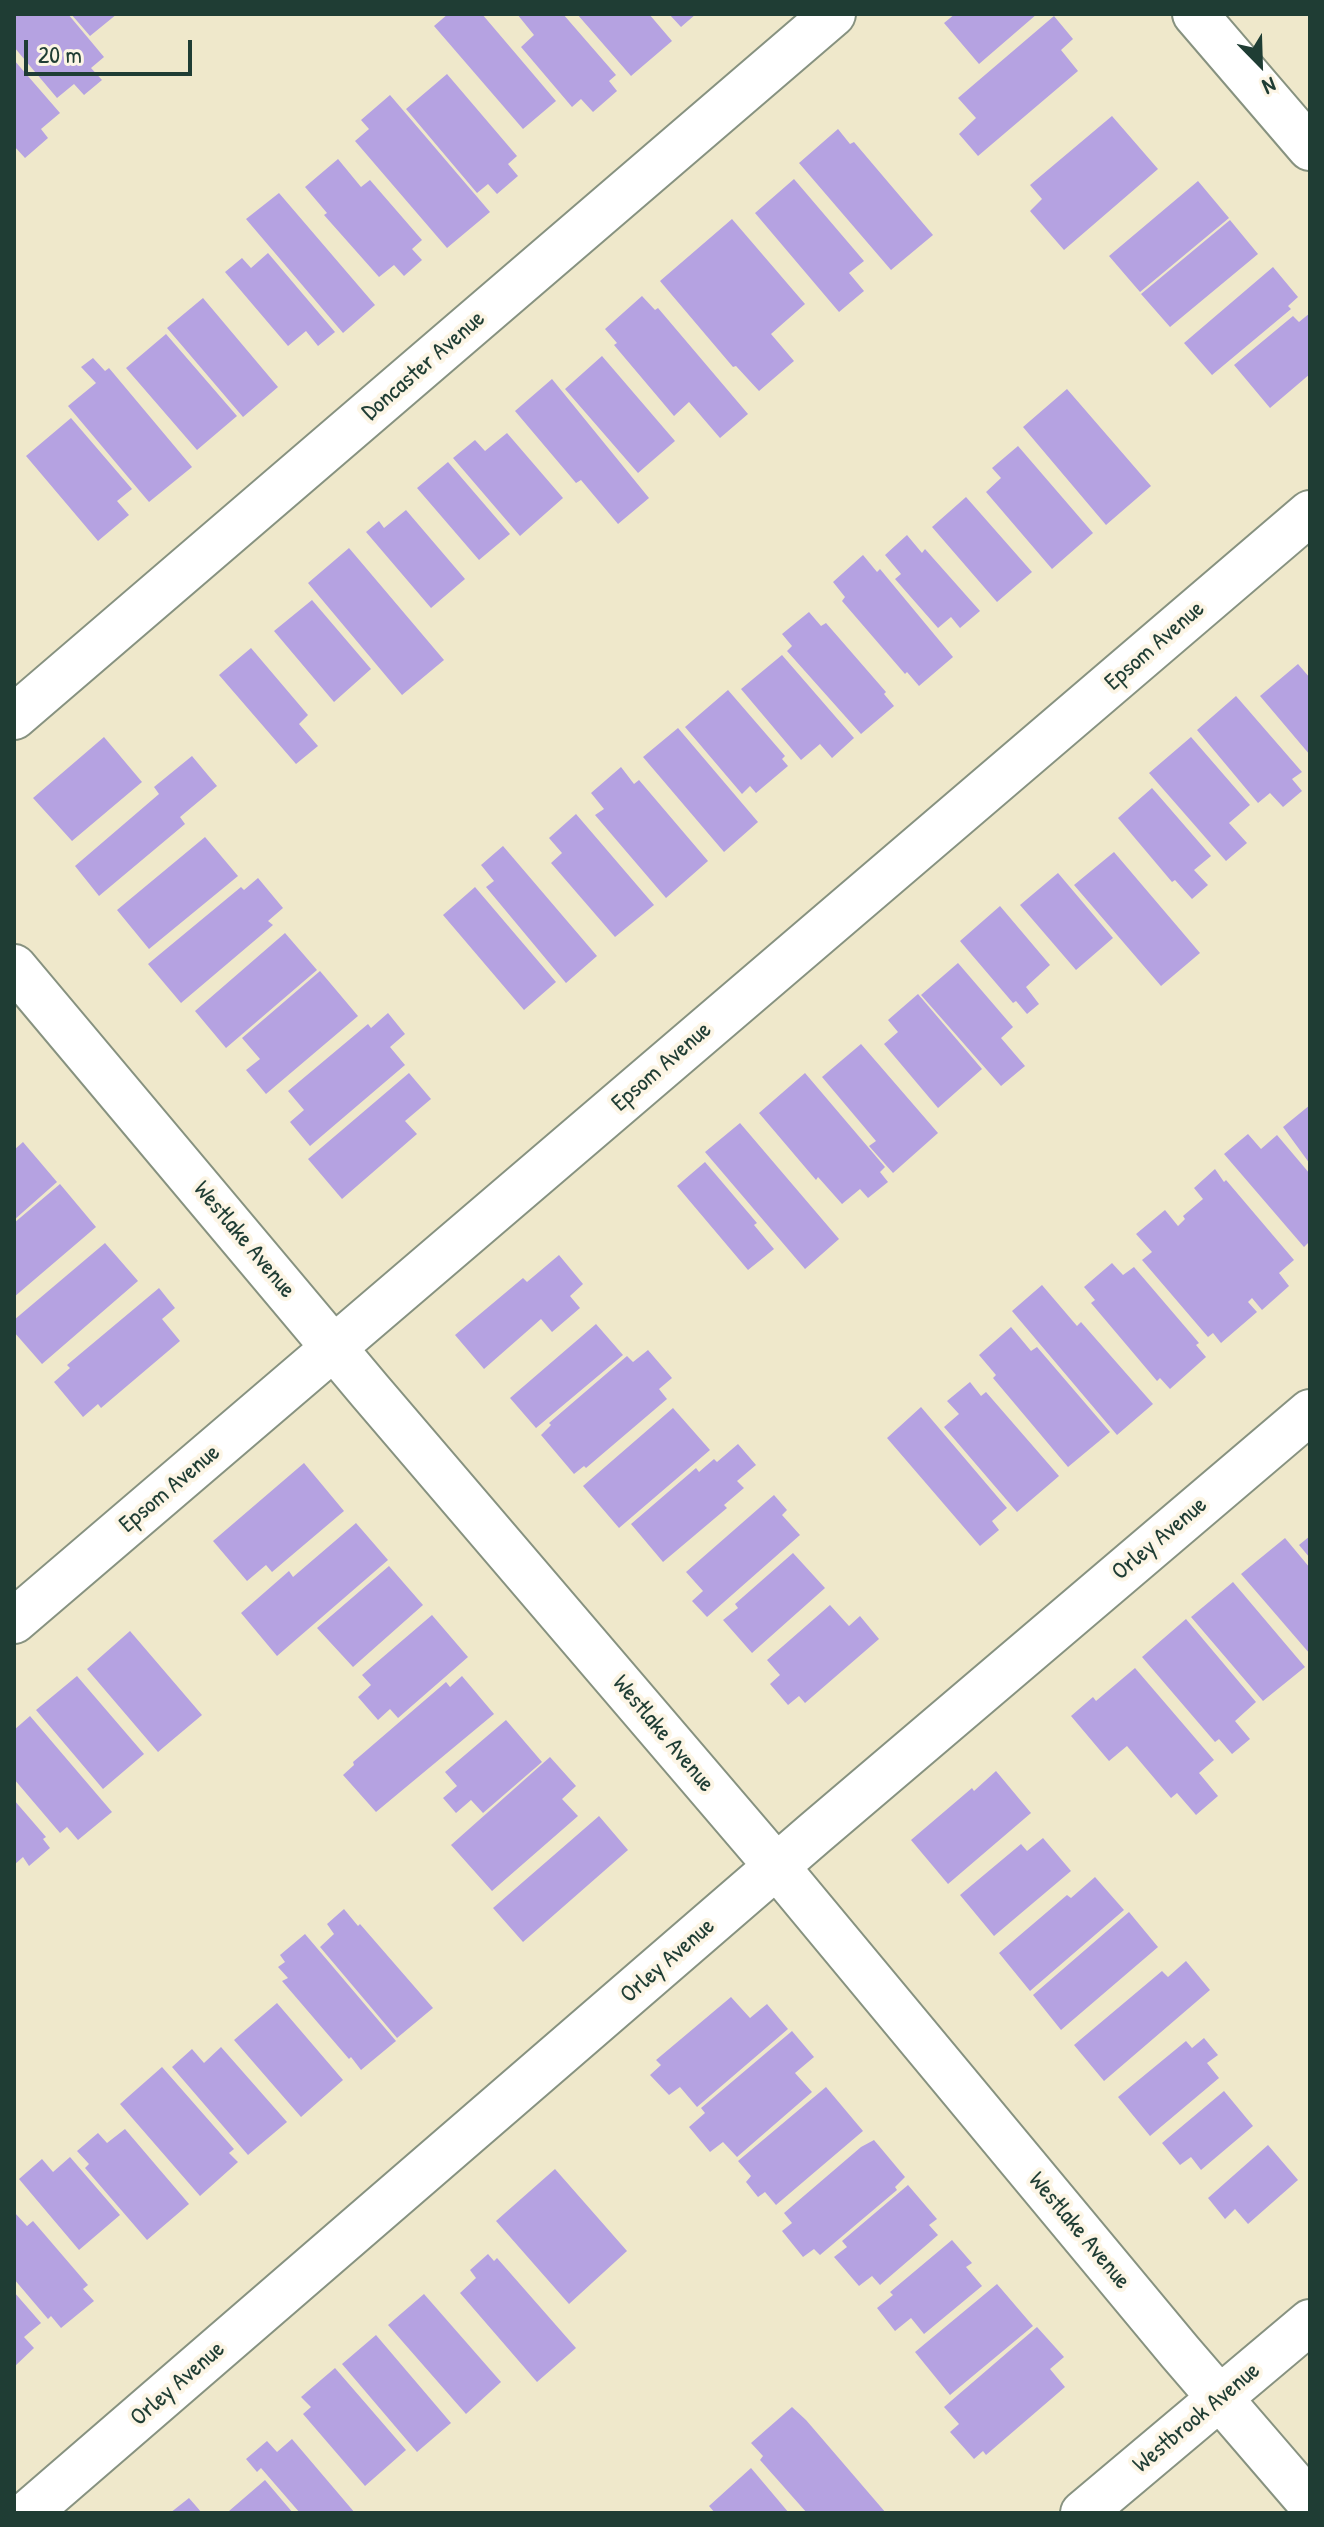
<!DOCTYPE html>
<style>
body{margin:0}
#map{position:relative;width:1324px;height:2527px;overflow:hidden;background:#efe8cb;font-family:"Patrick Hand",sans-serif}
canvas{display:block}
.frame{position:absolute;inset:0;border:16px solid #1f3d34;pointer-events:none}
.north{position:absolute;left:1220px;top:24px;width:80px;height:80px;-webkit-text-stroke:6px #fcf5e5;paint-order:stroke;rotate:157deg;font-size:22px;font-weight:700;line-height:32px;text-align:center;color:#1f3d34}
.north::after{content:'';display:block;margin:auto;width:28px;height:36px;background:#1f3d34;clip-path:polygon(50% 0,100% 100%,50% 72%,0 100%)}
.scale{position:absolute;left:24px;top:40px;width:168px;height:36px;box-sizing:border-box;border:4px solid #1f3d34;border-top:0;padding-left:10px;font-size:24px;line-height:28px;white-space:nowrap;color:#1f3d34;-webkit-text-stroke:6px #fcf5e5;paint-order:stroke}
</style>
<div id="map">
<canvas width="1324" height="2527"></canvas>
<div class="frame"></div>
<div class="north">N</div>
<div class="scale">20 m</div>
</div>
<script>
const context = document.querySelector('canvas').getContext('2d');
context.lineJoin = 'round';
function fill(path, color) { context.fillStyle = color; context.fill(path, 'evenodd'); }
const toPath = rows => new Path2D(rows.map(r => 'M' + r).join(''));
function strokePath(path, color, width, dash) { context.strokeStyle = color; context.lineWidth = width; context.lineCap = dash ? 'butt' : 'round'; context.setLineDash(dash || []); context.stroke(path); }
function label(font, color, halo, rows, align = 'center') {
  context.font = font + ' "Patrick Hand",sans-serif'; context.lineWidth = 8; context.setLineDash([]); context.textBaseline = 'middle'; context.strokeStyle = halo; context.fillStyle = color; for (const [text, x, y, turn = 0] of rows) {
    context.save(); context.translate(x, y); context.rotate((+turn || 0) * Math.PI / 180); context.textAlign = isNaN(turn) ? turn : align; if (halo) context.strokeText(text, 0, 0); context.fillText(text, 0, 0); context.restore();
  }
}
const building = toPath([
 [14,14,68,14,104,57,91,68,102,80,84,95,74,84,57,98,14,47],
 [71,14,117,14,90,36],
 [448,14,482,14,556,101,523,129,434,26],
 [517,14,563,14,616,75,609,81,617,91,593,112,581,99,572,107,521,47,534,35],
 [577,14,649,14,672,41,631,76],
 [669,14,696,14,681,27],
 [955,14,1037,14,979,64,944,23],
 [1054,16,1073,39,1061,50,1078,71,978,156,959,134,976,118,958,98],
 [14,60,60,113,41,129,48,138,25,158,14,146],
 [447,74,517,156,508,164,518,176,497,194,488,184,477,193,406,109],
 [390,95,490,212,447,248,355,141,369,129,361,120],
 [1112,116,1158,169,1064,250,1030,211,1042,199,1030,185],
 [838,129,850,144,854,142,933,235,891,270,799,163],
 [338,159,361,187,370,180,422,240,412,249,422,260,404,276,394,265,379,277,324,215,327,213,305,187],
 [794,179,864,261,849,273,864,291,839,312,755,213],
 [1198,181,1229,218,1140,292,1109,256],
 [279,193,375,305,343,333,246,219],
 [732,219,805,304,771,334,794,361,759,391,736,366,733,367,660,281],
 [1230,220,1258,254,1170,327,1141,294],
 [268,253,335,332,318,346,306,331,288,346,225,272,242,258,251,268],
 [1273,267,1298,297,1288,306,1291,309,1212,375,1184,343],
 [642,296,655,310,658,308,748,414,720,438,689,402,674,416,614,345,617,343,605,329],
 [203,298,278,387,243,417,167,328],
 [1310,313,1310,374,1270,408,1234,365,1293,316,1299,322],
 [166,334,237,416,197,450,126,368],
 [602,356,675,441,638,473,565,389],
 [93,358,105,371,109,368,192,467,149,502,68,406,96,383,81,367],
 [552,379,649,498,618,524,581,480,576,483,515,411],
 [1067,389,1151,486,1106,525,1023,427],
 [71,418,132,489,117,501,129,515,98,541,26,456],
 [507,433,563,498,520,536,453,458,475,440,485,451],
 [1018,446,1093,533,1052,569,986,492,1001,478,992,468],
 [448,462,510,534,479,560,417,488],
 [966,497,1032,572,997,602,932,527],
 [406,510,465,579,431,608,366,532,379,521,384,528],
 [907,535,922,553,925,549,980,611,960,628,951,617,938,628,895,579,901,574,885,555],
 [349,548,444,660,402,695,308,583],
 [863,555,877,572,880,569,953,657,919,686,907,672,905,674,842,601,845,597,833,582],
 [312,600,371,669,334,702,274,631],
 [809,612,821,626,826,623,886,692,884,694,894,706,861,734,787,651,792,646,782,634],
 [251,648,308,715,299,724,318,746,296,764,219,675],
 [782,655,854,738,832,758,820,744,801,760,741,689],
 [1298,664,1310,678,1310,755,1260,696],
 [728,690,785,756,782,759,788,766,756,793,750,786,742,794,685,727],
 [1236,696,1302,772,1292,779,1302,791,1283,807,1270,793,1258,803,1197,730],
 [678,728,758,822,724,852,643,757],
 [104,737,142,782,72,841,33,798],
 [1191,737,1250,805,1229,823,1247,843,1226,861,1149,773],
 [192,756,217,786,180,817,185,824,99,896,75,866,159,794,154,787],
 [621,767,634,784,639,780,708,861,666,898,595,815,604,809,591,793],
 [1152,788,1211,856,1194,870,1208,885,1192,899,1175,880,1172,882,1118,818],
 [576,814,654,905,615,937,551,863,562,853,549,838],
 [205,837,238,876,149,949,117,910],
 [503,846,597,956,566,983,486,887,494,881,481,865],
 [1114,852,1200,953,1161,986,1074,885],
 [1058,873,1113,938,1076,970,1020,905],
 [258,878,283,908,268,921,273,925,181,1003,148,964,241,887,244,890],
 [475,887,556,982,524,1010,443,915],
 [1000,906,1050,965,1026,987,1039,1004,1027,1014,1016,1001,1013,1003,960,941],
 [285,933,317,970,226,1048,195,1011],
 [958,963,1013,1027,1001,1038,1025,1066,1001,1086,921,995],
 [320,971,358,1016,266,1094,246,1070,260,1059,242,1038],
 [918,994,982,1069,938,1108,884,1044,898,1032,888,1020],
 [388,1013,405,1034,390,1047,405,1065,310,1146,290,1122,304,1110,288,1091,368,1024,371,1028],
 [861,1044,938,1133,893,1173,869,1146,876,1141,822,1077],
 [409,1073,431,1099,405,1121,417,1134,342,1199,308,1159],
 [805,1073,885,1167,880,1172,888,1182,868,1198,860,1189,842,1204,818,1177,816,1180,759,1113],
 [1310,1105,1310,1164,1283,1127],
 [740,1123,839,1239,805,1269,705,1152],
 [1248,1134,1261,1149,1277,1135,1310,1174,1310,1241,1304,1247,1224,1154],
 [23,1142,57,1182,14,1220,14,1150],
 [705,1162,757,1223,754,1225,774,1249,748,1270,677,1186],
 [1215,1169,1224,1182,1226,1180,1294,1260,1279,1273,1289,1286,1262,1310,1252,1298,1248,1302,1257,1312,1221,1343,1213,1333,1208,1337,1142,1260,1152,1252,1136,1234,1165,1210,1178,1226,1185,1219,1183,1216,1203,1199,1194,1188],
 [60,1184,96,1227,14,1297,14,1223],
 [105,1243,138,1281,42,1364,14,1332,14,1320],
 [559,1255,583,1284,570,1296,580,1308,552,1332,541,1319,484,1369,455,1335,523,1278,527,1282],
 [1112,1263,1123,1275,1134,1267,1199,1343,1196,1345,1206,1357,1170,1389,1160,1378,1157,1381,1091,1303,1095,1300,1084,1287],
 [1042,1285,1077,1326,1081,1322,1153,1404,1117,1435,1012,1311],
 [159,1288,175,1308,162,1319,180,1341,101,1408,98,1404,83,1417,54,1382,70,1368,67,1365],
 [596,1324,623,1355,536,1428,510,1398],
 [1011,1327,1031,1351,1037,1347,1110,1432,1068,1467,993,1378,996,1375,979,1355],
 [648,1350,672,1378,659,1389,667,1399,586,1468,584,1466,574,1474,541,1435,551,1425,549,1423,627,1356,633,1362],
 [970,1382,981,1396,986,1392,1059,1476,1017,1512,944,1427,959,1414,947,1401],
 [921,1407,1007,1508,992,1521,999,1530,980,1546,887,1438],
 [673,1408,710,1450,619,1528,583,1486],
 [738,1444,756,1465,737,1481,744,1488,724,1505,727,1508,663,1562,631,1524,696,1468,699,1472,714,1459,717,1462],
 [304,1463,344,1511,272,1572,266,1565,247,1581,213,1541],
 [774,1495,787,1510,782,1515,800,1535,707,1617,692,1601,703,1591,686,1572],
 [356,1523,388,1560,277,1656,241,1613,289,1571,293,1577],
 [1310,1536,1310,1558,1299,1545],
 [1285,1538,1310,1568,1310,1654,1241,1574],
 [793,1553,825,1588,752,1653,723,1620,738,1608,735,1604],
 [389,1566,423,1605,353,1667,317,1628],
 [1233,1582,1305,1667,1263,1701,1191,1617],
 [830,1605,849,1626,860,1616,879,1639,805,1703,799,1696,788,1705,770,1684,780,1675,767,1660],
 [432,1615,468,1657,398,1718,390,1709,378,1720,358,1697,371,1685,362,1675],
 [1186,1619,1256,1702,1235,1721,1250,1739,1232,1754,1219,1739,1215,1742,1142,1657],
 [130,1631,202,1715,158,1752,87,1669],
 [1135,1668,1214,1760,1199,1773,1218,1796,1196,1815,1177,1793,1171,1798,1127,1746,1109,1761,1071,1716,1093,1697,1096,1701],
 [77,1676,144,1754,103,1789,36,1710],
 [462,1676,494,1714,376,1812,343,1775,354,1765,353,1762,446,1682,450,1687],
 [30,1716,112,1812,78,1840,67,1827,60,1833,14,1779,14,1730],
 [506,1720,542,1762,483,1813,471,1800,456,1813,443,1798,457,1786,445,1772],
 [550,1757,576,1786,562,1799,578,1816,492,1891,451,1845],
 [996,1771,1031,1813,948,1884,911,1840,972,1788,974,1791],
 [14,1800,46,1837,43,1839,50,1848,29,1866,23,1857,14,1865],
 [599,1816,628,1850,523,1942,493,1908],
 [1043,1838,1071,1871,994,1936,960,1895,1021,1844,1027,1851],
 [1095,1877,1124,1910,1030,1991,999,1953,1067,1895,1071,1898],
 [344,1909,358,1926,360,1924,433,2008,397,2038,320,1947,334,1934,327,1924],
 [1129,1912,1158,1947,1061,2030,1033,1995],
 [305,1934,396,2041,361,2070,351,2057,349,2059,282,1981,288,1978,278,1967,285,1962,280,1955],
 [1186,1961,1210,1990,1104,2081,1074,2045,1162,1971,1168,1977],
 [731,1997,750,2018,767,2004,788,2029,697,2107,680,2087,669,2095,650,2075,661,2065,656,2060],
 [277,2003,343,2080,301,2117,234,2040],
 [792,2031,814,2057,795,2073,812,2092,737,2157,723,2142,710,2152,689,2127,705,2113,701,2108],
 [1204,2038,1218,2055,1207,2063,1219,2078,1150,2136,1118,2097,1186,2041,1192,2048],
 [221,2047,287,2122,248,2155,172,2067,192,2049,204,2063],
 [162,2067,234,2149,229,2153,238,2162,200,2196,120,2104],
 [826,2087,863,2131,776,2205,765,2192,758,2197,746,2182,751,2176,738,2161],
 [1224,2091,1253,2126,1201,2170,1191,2157,1180,2165,1162,2143],
 [125,2129,189,2204,147,2240,85,2168,89,2164,77,2151,98,2133,107,2143],
 [874,2140,905,2177,895,2187,897,2190,820,2255,814,2249,803,2257,782,2231,792,2223,784,2213,861,2147],
 [1268,2145,1298,2180,1248,2224,1235,2209,1225,2219,1208,2198],
 [70,2157,120,2215,79,2250,19,2179,42,2159,53,2172],
 [555,2169,627,2251,569,2304,496,2221],
 [908,2185,937,2219,929,2225,938,2235,880,2285,872,2276,859,2286,834,2257,847,2247,842,2241],
 [14,2212,27,2226,33,2221,88,2285,83,2289,94,2301,61,2328,51,2316,48,2319,14,2279],
 [952,2240,972,2263,966,2267,982,2286,924,2334,911,2318,895,2331,877,2308,893,2295,890,2292],
 [488,2254,494,2261,497,2258,576,2348,537,2382,460,2293,476,2278,470,2270],
 [997,2284,1033,2326,950,2395,915,2352],
 [14,2292,41,2323,24,2337,34,2348,14,2367],
 [424,2294,501,2382,466,2414,388,2325],
 [1037,2327,1064,2357,1050,2369,1065,2387,986,2455,983,2451,974,2459,950,2432,959,2424,944,2407],
 [376,2335,451,2423,417,2452,342,2364],
 [335,2368,406,2450,365,2486,303,2414,311,2407,301,2397],
 [792,2407,806,2420,886,2513,807,2513,760,2460,763,2456,751,2443],
 [292,2439,355,2513,300,2513,261,2468,257,2472,246,2459,267,2441,277,2452],
 [751,2468,789,2513,715,2513,709,2506],
 [265,2480,293,2513,230,2513,229,2511],
 [189,2498,202,2513,170,2513]
]);
const minor = toPath([
 [1195,14,1310,148],
 [14,717,833,14],
 [14,967,370,1391,777,1867,1180,2352,1310,2503],
 [14,1621,1310,513],
 [28,2513,815,1833,1310,1412],
 [1083,2513,1310,2322]
]);
const streetNames = [
 ["Doncaster Avenue",424,366,-41],
 ["Epsom Avenue",1155,646,-41],
 ["Epsom Avenue",662,1067,-41],
 ["Westlake Avenue",244,1240,50],
 ["Epsom Avenue",170,1489,-40],
 ["Orley Avenue",1160,1539,-40],
 ["Westlake Avenue",663,1734,50],
 ["Orley Avenue",668,1961,-41],
 ["Westlake Avenue",1079,2231,50],
 ["Orley Avenue",178,2384,-41],
 ["Westbrook Avenue",1197,2418,-40]
];
fill(building, '#b5a2e1');
strokePath(minor, '#879280', 48);
strokePath(minor, '#fff', 44);
label('24px', '#1f3d34', '#fcf5e5', streetNames);
</script>
